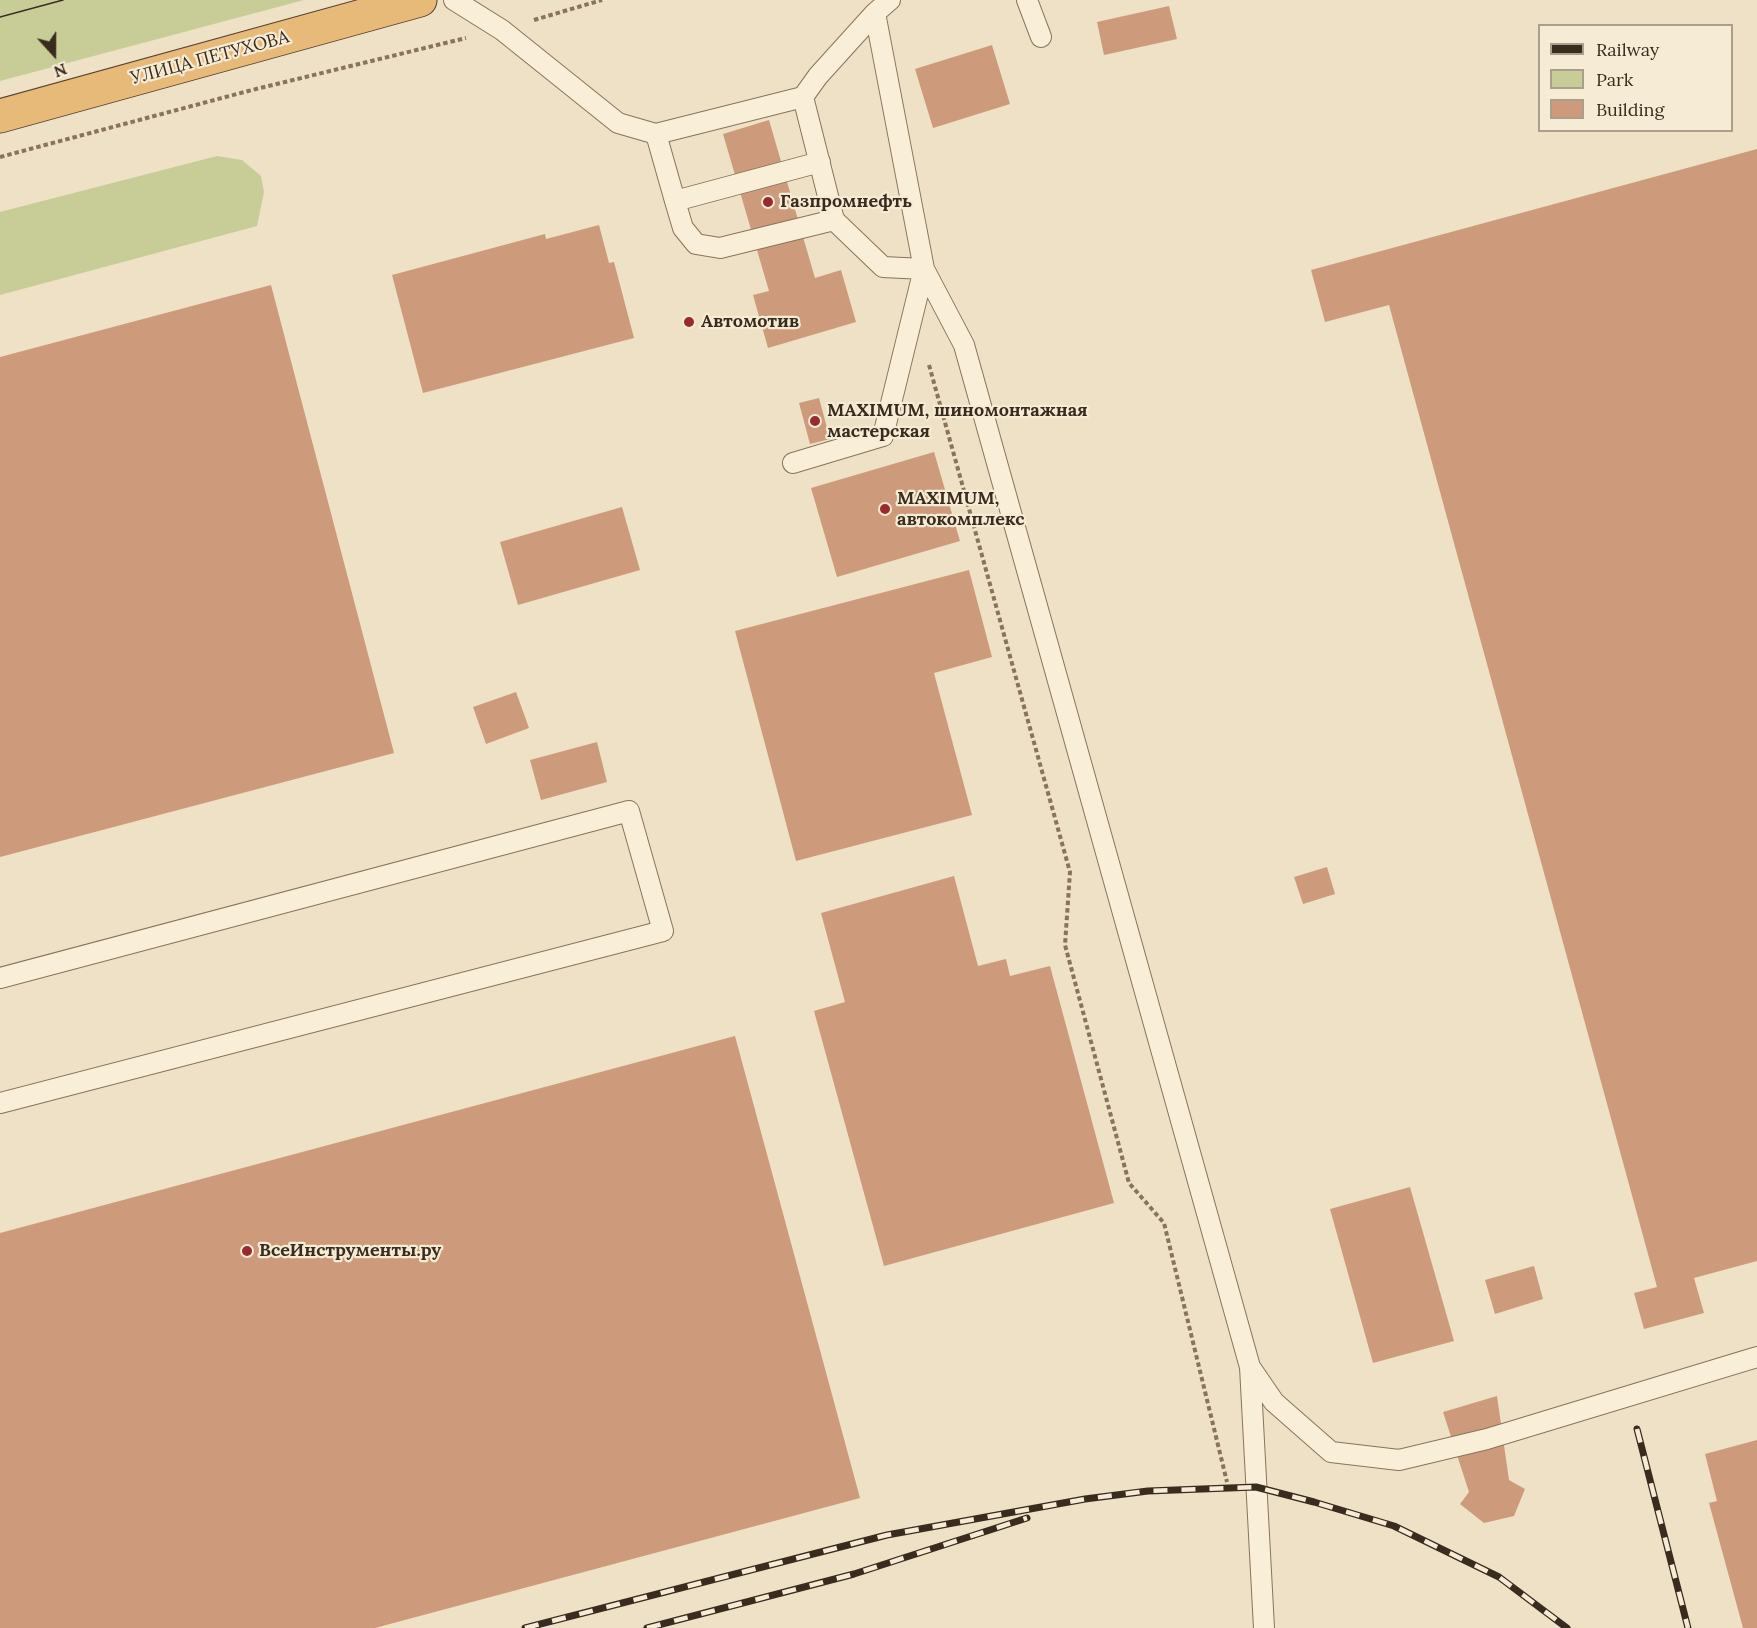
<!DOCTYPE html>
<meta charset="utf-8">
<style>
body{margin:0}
#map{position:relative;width:1757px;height:1628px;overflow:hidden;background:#eee1c5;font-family:Lora,serif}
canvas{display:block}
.legend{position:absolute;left:1538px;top:24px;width:195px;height:108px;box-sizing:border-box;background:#f6ebd4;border:2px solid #ab9e8c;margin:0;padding:8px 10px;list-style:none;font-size:18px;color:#3a2b1f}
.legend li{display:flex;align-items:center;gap:12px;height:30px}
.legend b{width:30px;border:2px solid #ab9e8c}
.north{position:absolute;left:24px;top:24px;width:60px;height:60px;-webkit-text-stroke:4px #f6ebd4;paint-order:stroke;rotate:159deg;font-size:16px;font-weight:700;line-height:24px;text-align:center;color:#3a2b1f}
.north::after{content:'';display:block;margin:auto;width:21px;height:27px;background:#3a2b1f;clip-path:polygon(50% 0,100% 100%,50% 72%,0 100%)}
</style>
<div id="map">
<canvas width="1757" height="1628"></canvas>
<ul class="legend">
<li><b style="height:8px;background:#3a2b1f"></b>Railway</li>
<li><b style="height:16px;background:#c8cd98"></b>Park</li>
<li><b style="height:16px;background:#cd9b7b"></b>Building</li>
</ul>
<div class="north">N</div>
</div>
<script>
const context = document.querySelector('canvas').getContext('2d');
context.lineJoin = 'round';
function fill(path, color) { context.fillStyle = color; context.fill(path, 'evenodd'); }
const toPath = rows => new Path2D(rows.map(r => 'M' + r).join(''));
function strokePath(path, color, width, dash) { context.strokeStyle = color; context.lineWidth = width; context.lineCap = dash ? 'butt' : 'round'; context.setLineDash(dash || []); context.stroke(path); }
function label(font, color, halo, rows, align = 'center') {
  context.font = font + ' Lora,serif'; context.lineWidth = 4.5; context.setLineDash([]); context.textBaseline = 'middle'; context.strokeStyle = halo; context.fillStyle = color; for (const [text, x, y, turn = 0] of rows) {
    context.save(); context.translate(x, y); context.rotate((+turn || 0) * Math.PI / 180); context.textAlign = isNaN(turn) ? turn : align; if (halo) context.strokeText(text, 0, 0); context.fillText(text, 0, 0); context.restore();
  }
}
const green = toPath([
 [0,0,304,0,0,81],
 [217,156,242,160,261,176,264,192,257,226,0,295,0,212]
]);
const building = toPath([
 [1169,6,1177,39,1104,55,1097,22],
 [992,45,1010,104,933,128,915,69],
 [769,120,815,278,841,270,856,322,768,348,753,295,769,291,723,134],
 [1757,149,1757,1261,1694,1278,1704,1313,1644,1329,1634,1293,1657,1287,1389,305,1325,322,1311,270],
 [599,225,609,263,614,262,634,338,423,393,392,275,545,234,546,239],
 [271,285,394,753,0,857,0,357],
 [819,398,830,439,810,444,799,403],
 [934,452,960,541,837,577,811,488],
 [622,507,640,570,518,605,500,542],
 [969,570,992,657,934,673,972,815,796,861,735,631],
 [516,692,529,728,486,744,473,707],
 [597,742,607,782,541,800,530,760],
 [1327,867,1335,894,1303,904,1294,877],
 [954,876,978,966,1006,959,1010,976,1050,966,1114,1203,884,1266,814,1011,845,1002,821,913],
 [735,1036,860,1498,375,1628,0,1628,0,1233],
 [1410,1187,1454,1341,1373,1363,1330,1209],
 [1534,1266,1543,1299,1495,1314,1485,1280],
 [1497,1396,1509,1480,1525,1489,1514,1516,1484,1523,1460,1504,1469,1492,1443,1412],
 [1757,1440,1757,1628,1743,1628,1709,1503,1717,1501,1705,1454]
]);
const path = toPath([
 [534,20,602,0],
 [0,157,252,90,466,38],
 [929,365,1070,872,1065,945,1129,1183,1164,1223,1227,1482]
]);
const service = toPath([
 [454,0,502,30,618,123,656,134,803,97,818,76,875,13,890,0],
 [1027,0,1041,37],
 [875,13,924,269,964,345,1250,1367,1264,1628],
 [803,97,834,220],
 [656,134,675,201,820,162],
 [675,201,683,228,696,244,720,248,834,220,883,267,924,269,883,436,793,463],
 [0,978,629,811,663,931,0,1103],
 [1250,1367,1274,1402,1331,1452,1399,1460,1487,1439,1757,1357]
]);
const trunk = toPath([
 [0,116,420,0]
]);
const tram = toPath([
 [0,17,63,0]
]);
const rail = toPath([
 [1637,1429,1688,1628],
 [525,1628,887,1535,1085,1499,1148,1491,1256,1487,1314,1502,1394,1526,1499,1577,1567,1628],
 [647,1628,854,1574,1027,1518]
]);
const markers = [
 [768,202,6,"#992a2e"],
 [689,322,6,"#992a2e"],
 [815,421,6,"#992a2e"],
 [885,509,6,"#992a2e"],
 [247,1251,6,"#992a2e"]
];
const streetNames = [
 ["УЛИЦА ПЕТУХОВА",210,58,-15]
];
const poiNames = [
 ["Газпромнефть",780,202],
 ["Автомотив",701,322],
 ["MAXIMUM, шиномонтажная",827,411],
 ["мастерская",827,432],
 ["MAXIMUM,",897,499],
 ["автокомплекс",897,520],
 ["ВсеИнструменты.ру",259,1251]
];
fill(green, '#c8cd98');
fill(building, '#cd9b7b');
strokePath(service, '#89735b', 22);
strokePath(trunk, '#57412f', 35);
strokePath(path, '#89735b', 4, [4.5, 3]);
strokePath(service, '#f9eed8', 20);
strokePath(trunk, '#e7ba7a', 33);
strokePath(tram, '#3a2b1f', 1.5);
strokePath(rail, '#3a2b1f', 7);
strokePath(rail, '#f6ebd4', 4.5, [14]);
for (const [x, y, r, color] of markers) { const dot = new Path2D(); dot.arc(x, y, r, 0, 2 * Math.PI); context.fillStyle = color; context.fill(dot); strokePath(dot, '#f6ebd4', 2); }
label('18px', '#3a2b1f', '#f6ebd4', streetNames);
label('bold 18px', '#3a2b1f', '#f6ebd4', poiNames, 'left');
</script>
